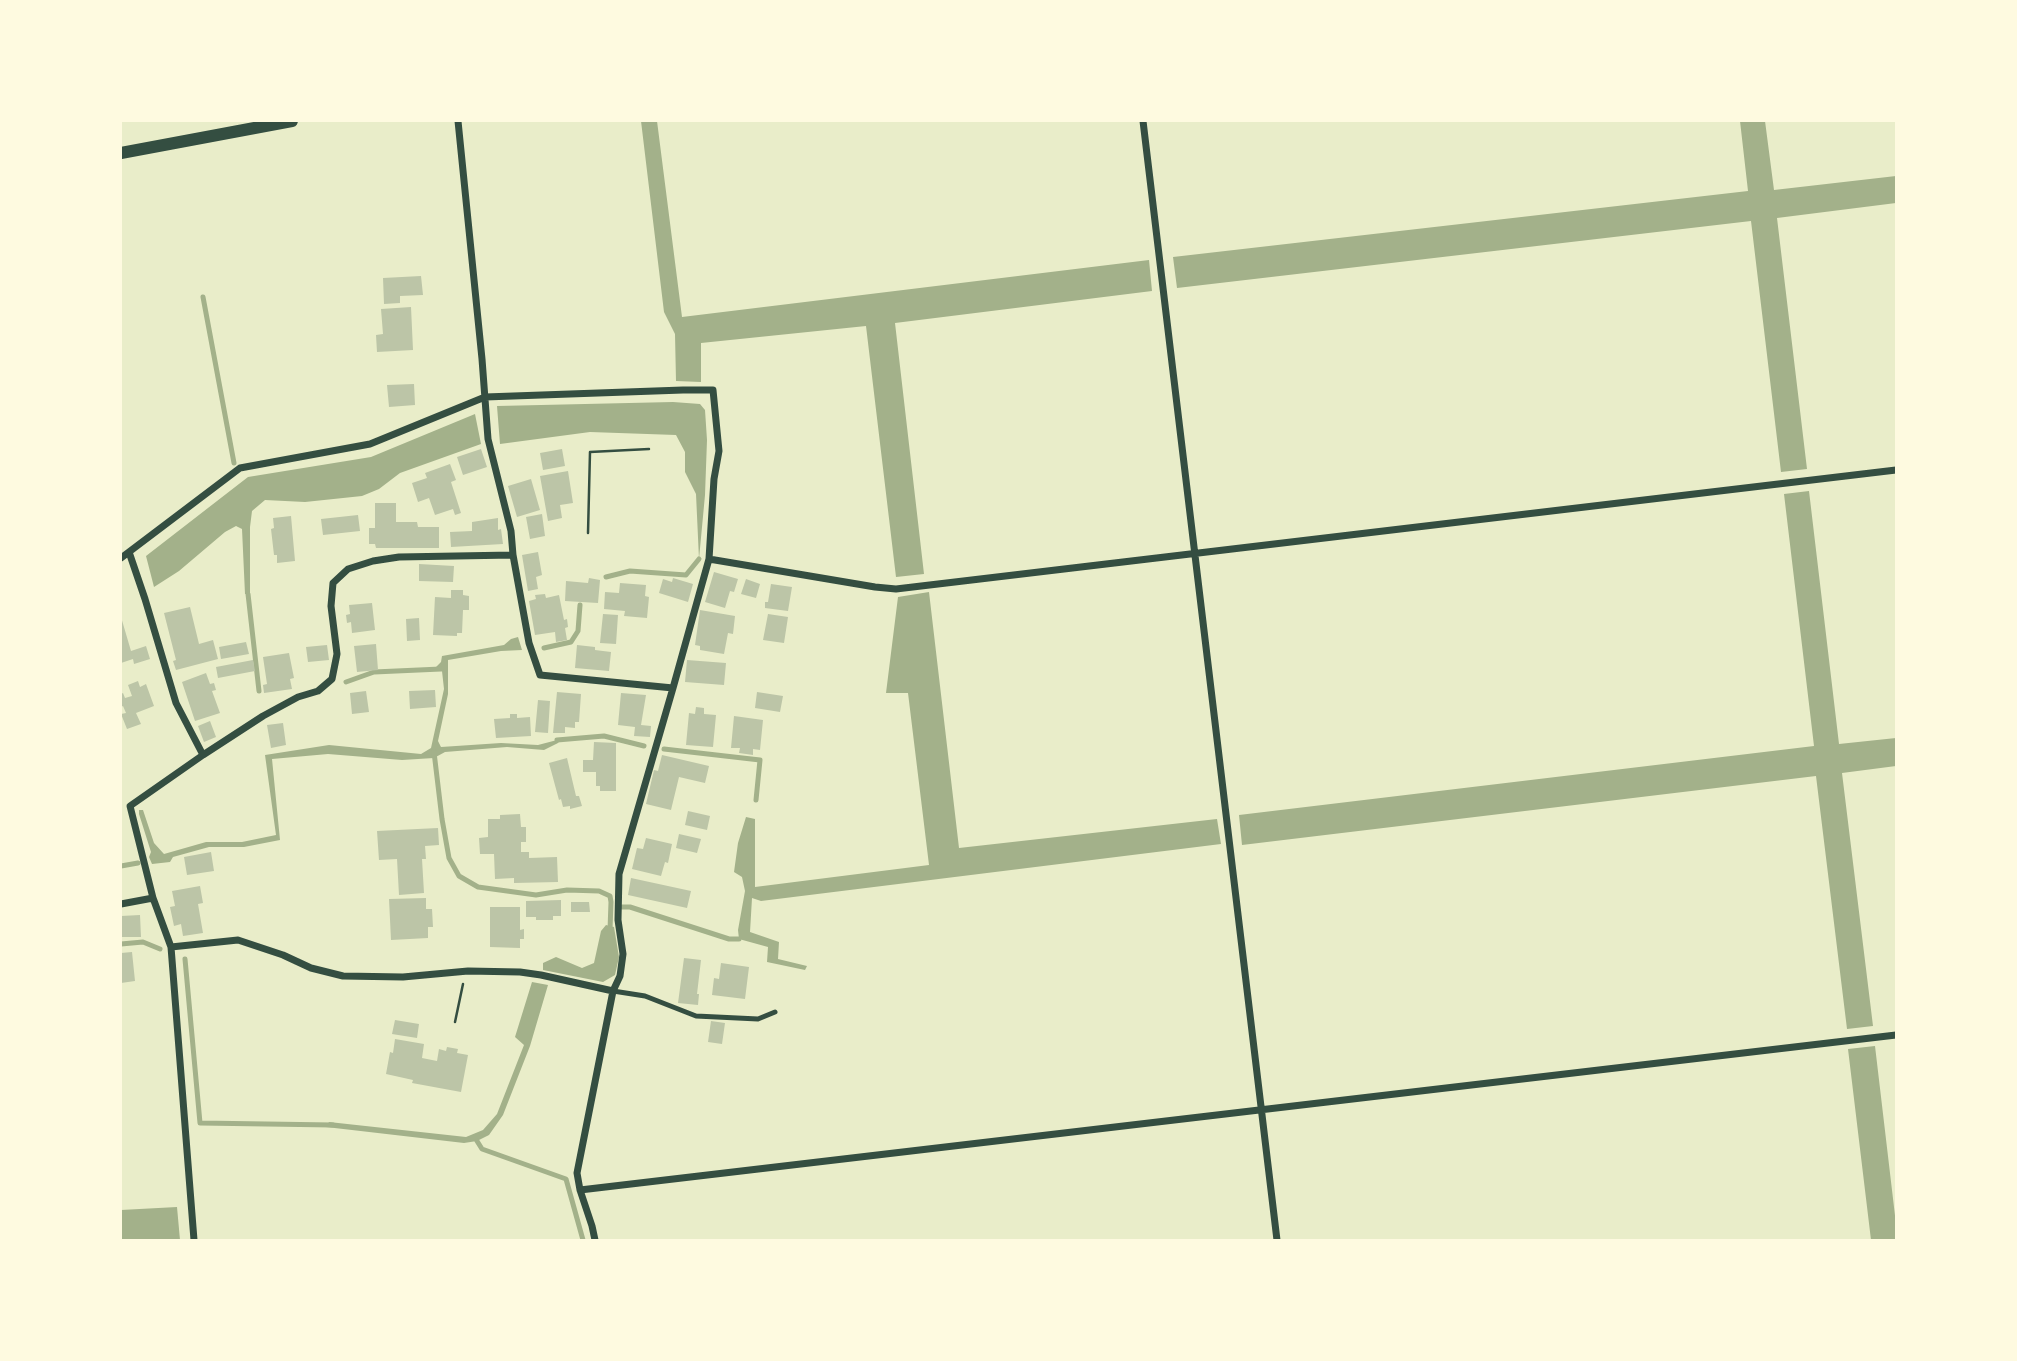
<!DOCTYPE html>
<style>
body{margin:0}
#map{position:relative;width:2017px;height:1361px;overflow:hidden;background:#e9edc9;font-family:"DejaVu Sans",sans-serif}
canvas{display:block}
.frame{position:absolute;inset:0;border:122px solid #fefae0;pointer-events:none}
</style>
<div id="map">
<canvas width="2017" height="1361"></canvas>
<div class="frame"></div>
</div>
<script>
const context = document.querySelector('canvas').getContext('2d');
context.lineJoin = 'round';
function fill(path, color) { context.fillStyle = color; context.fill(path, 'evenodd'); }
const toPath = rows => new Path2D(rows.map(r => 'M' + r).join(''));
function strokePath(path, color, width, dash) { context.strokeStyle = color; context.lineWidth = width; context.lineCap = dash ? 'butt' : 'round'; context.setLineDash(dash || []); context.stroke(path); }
const water = toPath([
 [641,121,657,121,682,317,1149,260,1152,291,895,323,924,574,896,577,866,326,701,343,701,382,676,381,675,334,664,312],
 [1740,121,1765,121,1774,190,1896,176,1896,203,1777,218,1807,469,1781,472,1751,221,1177,288,1173,257,1748,191],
 [673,402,700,404,705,410,707,440,705,495,699,559,696,494,685,472,685,452,676,435,590,432,500,444,497,406],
 [475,414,481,444,400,473,379,489,362,496,305,502,265,500,252,511,250,527,250,594,245,594,242,529,236,526,225,532,179,571,154,587,146,556,248,477,371,457],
 [1809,491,1839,744,1896,738,1896,766,1842,773,1873,1026,1847,1029,1816,776,1242,845,1239,815,1814,746,1784,494],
 [929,592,959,848,1217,819,1221,844,761,901,752,898,750,932,779,942,778,959,807,966,805,970,767,962,768,947,739,939,738,930,745,891,742,877,734,872,738,843,746,817,755,819,755,887,929,865,908,693,886,693,898,597],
 [518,637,522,650,501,651,448,660,448,694,438,741,441,747,501,743,538,745,561,739,558,743,544,750,507,747,445,752,434,758,402,760,328,754,272,759,280,840,244,847,209,847,173,857,170,862,152,864,149,857,151,852,139,814,139,810,143,810,154,843,164,854,206,842,242,842,276,835,265,755,329,745,421,754,431,748,444,689,442,671,434,669,441,662,442,656,504,645,511,639],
 [606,925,614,927,619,957,615,975,603,982,543,970,543,963,556,957,582,968,594,963,601,931],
 [532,982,548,985,530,1046,503,1115,489,1135,477,1141,464,1143,326,1127,329,1122,466,1137,483,1130,497,1114,524,1045,515,1037],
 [1875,1046,1896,1224,1896,1240,1871,1240,1848,1049],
 [177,1207,180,1240,121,1240,121,1210]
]);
const stream = toPath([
 [203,297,234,463],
 [606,577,630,571,686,575,699,559],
 [248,594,259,691],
 [544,648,571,642,578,631,580,605],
 [346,682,374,672,441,669],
 [557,740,604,736,644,746],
 [664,749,760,760,756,800],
 [434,752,442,819,449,858,459,876,478,887,536,895,567,890,599,891,610,896,611,902,610,930],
 [121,866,138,863],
 [622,907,630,907,729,939,739,939],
 [121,944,143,942,160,949],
 [185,959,200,1123,333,1125],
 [477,1141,482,1149,566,1179,583,1240]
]);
const building = toPath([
 [421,276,423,295,400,296,400,303,384,304,383,278],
 [411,307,413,350,377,352,376,335,383,334,381,309],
 [414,384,415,405,389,407,387,385],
 [481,449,487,467,463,475,457,457],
 [562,449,565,466,543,470,540,453],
 [450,464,456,480,451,482,461,513,455,515,453,509,435,515,429,498,418,502,412,483,427,478,425,473],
 [568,471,573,503,560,505,562,518,548,521,540,476],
 [531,479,540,510,517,517,508,486],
 [375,503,396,503,396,522,417,522,418,527,439,527,439,548,376,548,375,544,369,544,369,528,375,528],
 [542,514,545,536,530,539,526,517],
 [358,515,360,531,323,535,321,519],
 [291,516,295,561,277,563,277,555,274,555,271,529,274,528,273,518],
 [498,518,498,530,501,529,503,544,451,547,450,532,472,531,472,522],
 [538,552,542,575,536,577,538,589,528,591,522,555],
 [419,564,454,566,453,582,419,581],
 [714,572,738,579,734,592,730,591,725,608,705,602],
 [589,578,600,580,598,603,565,601,566,581,588,583],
 [673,578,693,584,688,602,659,593,663,579,672,582],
 [746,579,760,584,756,598,741,594],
 [620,583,646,585,645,596,649,597,647,618,624,616,625,611,604,609,605,592,619,593],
 [771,584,792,587,788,611,765,608,765,602,768,602],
 [451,590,463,590,463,595,469,596,469,610,463,610,462,633,457,633,457,636,433,635,435,597,451,598],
 [545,594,546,598,559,595,564,620,567,619,568,627,565,628,567,640,556,642,555,632,535,635,529,601,536,599,535,595],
 [372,603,375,630,352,633,351,622,347,623,346,615,350,614,349,605],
 [190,607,199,644,213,640,218,659,176,670,173,661,176,660,164,613],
 [700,610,735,616,733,634,728,633,724,654,700,650,700,646,695,645],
 [603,614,618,615,616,644,600,643],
 [768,614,788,617,784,643,763,640],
 [121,617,131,651,146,646,150,659,134,664,133,659,121,663],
 [419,618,420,640,407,641,406,619],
 [246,642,249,654,221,659,219,647],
 [376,644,378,670,357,672,354,646],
 [327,645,329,660,308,662,306,647],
 [577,645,595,647,595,650,611,652,609,671,575,668],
 [289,653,294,678,290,679,292,689,264,693,263,685,267,684,263,657],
 [253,660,255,671,218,678,216,667],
 [687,660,726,663,724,685,685,682],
 [206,673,210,684,214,683,216,690,212,691,220,713,195,721,182,682],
 [138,681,140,687,146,684,154,706,136,713,141,724,127,729,121,714,126,713,123,706,121,707,121,694,123,693,125,698,132,696,128,685],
 [435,690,436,707,410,709,409,691],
 [366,691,369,712,352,714,350,693],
 [557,692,581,694,579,722,575,722,575,728,565,727,565,733,553,733],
 [757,692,783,696,780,712,755,708],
 [621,693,646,695,641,725,651,726,650,737,634,736,635,727,618,725],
 [538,700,550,701,548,733,535,732],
 [696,707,704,708,704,714,716,715,713,747,686,745,689,713,695,714],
 [510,714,517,714,517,718,530,717,531,736,496,738,494,719,510,718],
 [734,716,763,720,760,750,753,749,753,755,739,753,740,748,731,748],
 [210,721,216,737,204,742,198,726],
 [283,723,286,745,271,748,267,725],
 [594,742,616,743,616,791,600,791,600,786,596,786,596,772,583,772,583,760,593,760],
 [662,755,709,766,705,783,679,777,671,810,646,804,654,770,658,771],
 [567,758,576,796,579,796,582,806,570,809,570,806,563,807,561,799,559,800,549,763],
 [688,811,710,816,707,830,685,825],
 [520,814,521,827,526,827,526,842,521,842,521,852,529,852,529,858,557,857,558,882,514,883,514,878,495,879,494,854,480,854,479,838,488,837,488,819,500,819,500,815],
 [438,828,439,845,425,846,426,859,422,859,424,893,399,895,397,859,379,860,377,831],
 [679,834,701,839,697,853,676,848],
 [646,838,672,844,668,863,665,862,661,876,632,869,637,848,643,849],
 [211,852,214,871,187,875,184,857],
 [631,878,691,891,687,908,628,895],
 [200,886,203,903,198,904,203,933,183,936,181,924,174,926,170,907,175,906,172,891],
 [426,898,426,909,432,909,433,927,428,927,428,938,391,940,389,899],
 [561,900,561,916,553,916,553,920,536,920,536,917,526,917,526,901],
 [571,902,589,902,590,912,571,912],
 [490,907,520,907,520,930,524,929,524,939,520,939,520,948,490,947],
 [140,915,141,937,121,937,121,916],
 [132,952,135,981,121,983,121,953],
 [684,958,701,960,697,994,699,994,698,1005,678,1003],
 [721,963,749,967,745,999,712,995,714,978,719,979],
 [395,1020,419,1024,417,1038,392,1034],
 [711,1021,725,1023,722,1044,708,1042],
 [395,1039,424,1044,422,1058,437,1061,439,1049,446,1051,447,1047,458,1049,457,1053,468,1055,461,1092,412,1083,413,1080,386,1074,390,1052,393,1053]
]);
const path = toPath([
 [588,533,590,452,649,449],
 [455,1022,463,984]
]);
const service = toPath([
 [613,991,645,996,696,1016,758,1019,775,1012]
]);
const minor = toPath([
 [458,121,482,359,488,439,511,531,513,555],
 [1143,121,1277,1240],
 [129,552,145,599,176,703,203,755],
 [121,558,240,468,370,444,485,397,683,390,713,390,719,451,714,479,709,559,875,587,896,589,1896,470],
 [153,898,171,947,238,940,283,955,311,968,343,976,403,977,468,971,520,972,541,975,613,991,577,1173,580,1190,592,1226,595,1240],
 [121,904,153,898,130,806,203,755,263,716,298,697,318,691,332,679,337,654,331,606,333,583,348,569,373,561,399,557,513,555,529,643,540,675,673,688,709,559],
 [171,947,194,1240],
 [613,991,620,976,623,954,618,920,619,874,673,688],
 [580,1190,1896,1035]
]);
const tertiary = toPath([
 [121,153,292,121]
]);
fill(water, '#a3b18a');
strokePath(stream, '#a3b18a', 5);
fill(building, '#bcc5a7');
strokePath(path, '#344e41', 2.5);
strokePath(service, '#344e41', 5);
strokePath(minor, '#344e41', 7);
strokePath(tertiary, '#344e41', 12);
</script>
